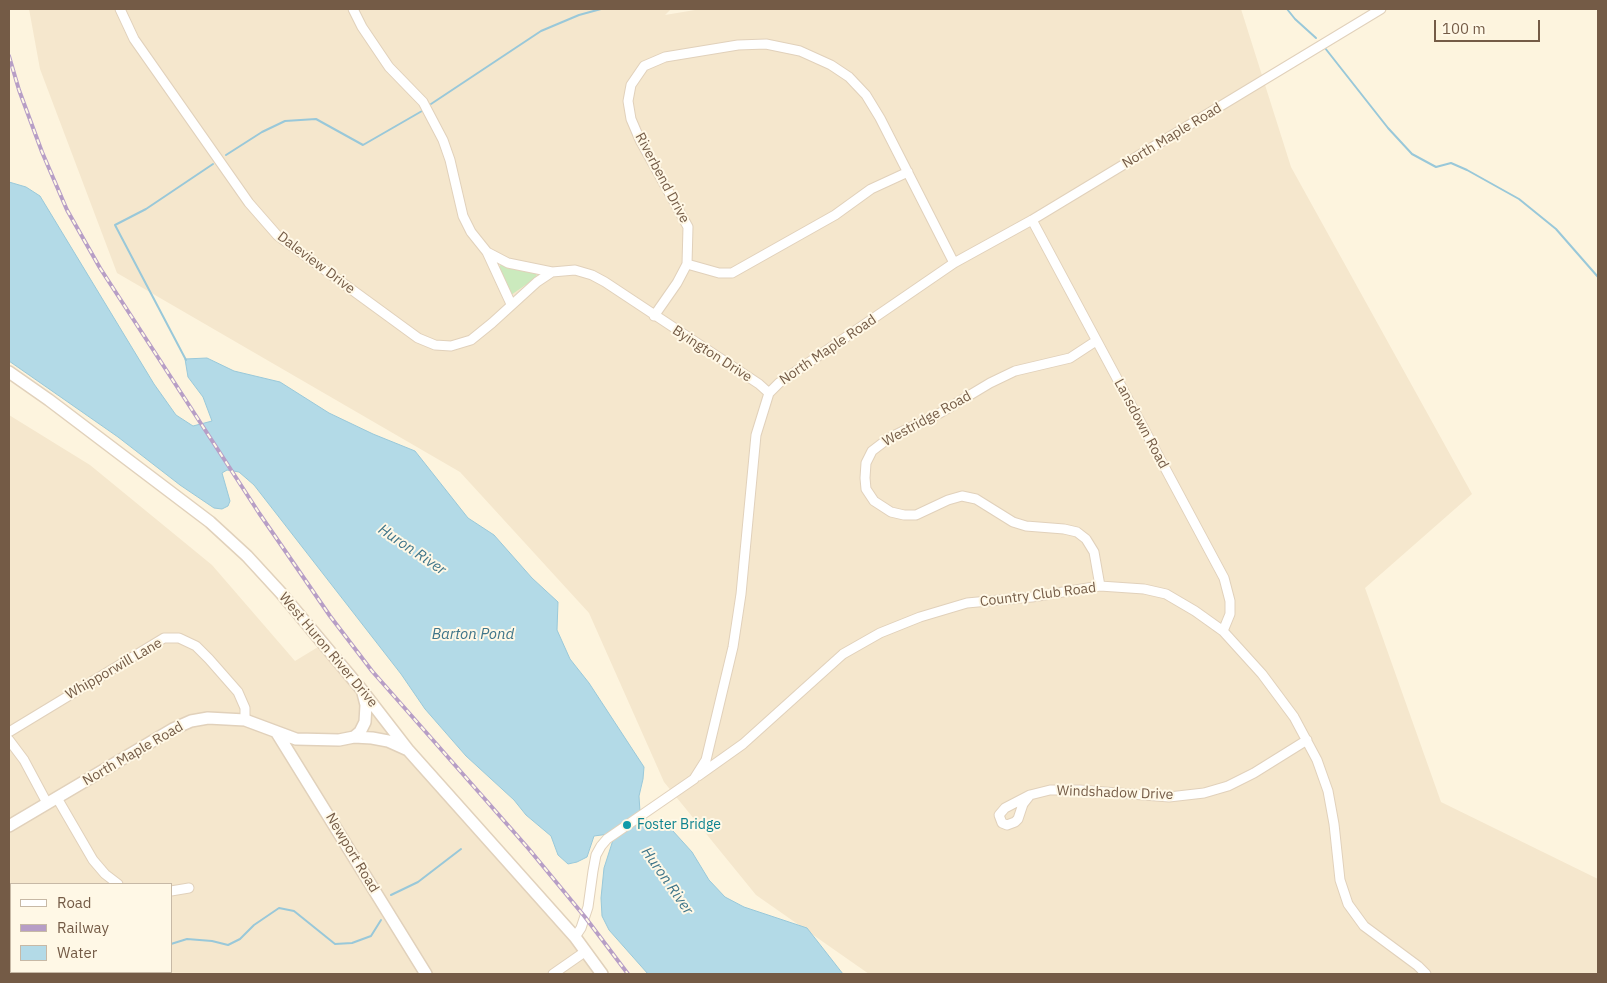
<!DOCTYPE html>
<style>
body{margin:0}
#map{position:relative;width:1607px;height:983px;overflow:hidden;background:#fdf4de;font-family:"IBM Plex Sans",sans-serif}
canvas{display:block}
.frame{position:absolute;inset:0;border:10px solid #745b46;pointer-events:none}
.legend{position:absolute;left:10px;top:883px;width:162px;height:90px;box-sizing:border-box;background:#fff8e6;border:1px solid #c7b9a6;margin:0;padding:6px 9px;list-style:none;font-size:15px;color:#745b46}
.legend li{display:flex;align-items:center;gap:10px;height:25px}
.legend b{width:25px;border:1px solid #c7b9a6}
.scale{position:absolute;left:1434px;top:20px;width:106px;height:22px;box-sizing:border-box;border:2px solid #745b46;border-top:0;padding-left:6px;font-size:15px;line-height:18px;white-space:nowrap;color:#745b46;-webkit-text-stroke:4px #fff8e6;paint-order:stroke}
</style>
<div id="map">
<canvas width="1607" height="983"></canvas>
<div class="frame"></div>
<ul class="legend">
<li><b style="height:6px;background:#fff"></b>Road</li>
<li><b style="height:6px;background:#b79ec6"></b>Railway</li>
<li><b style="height:14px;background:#b3dae7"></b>Water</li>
</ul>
<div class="scale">100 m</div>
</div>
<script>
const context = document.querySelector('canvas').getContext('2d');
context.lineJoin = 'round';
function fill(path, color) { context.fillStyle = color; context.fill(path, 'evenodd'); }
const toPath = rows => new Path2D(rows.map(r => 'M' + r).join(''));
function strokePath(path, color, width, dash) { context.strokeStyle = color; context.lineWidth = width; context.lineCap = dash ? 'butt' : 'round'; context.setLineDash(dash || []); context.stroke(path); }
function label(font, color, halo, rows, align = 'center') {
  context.font = font + ' "IBM Plex Sans",sans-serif'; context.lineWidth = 4; context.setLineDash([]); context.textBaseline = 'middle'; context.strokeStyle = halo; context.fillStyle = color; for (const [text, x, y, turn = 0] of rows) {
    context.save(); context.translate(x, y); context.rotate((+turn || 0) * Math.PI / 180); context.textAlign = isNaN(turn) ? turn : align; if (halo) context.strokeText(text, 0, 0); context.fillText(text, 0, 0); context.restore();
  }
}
const residential = toPath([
 [29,9,671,9,665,15,701,9,1241,9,1291,167,1472,494,1365,588,1441,802,1598,879,1598,974,869,974,756,895,664,782,589,613,460,472,117,273,40,69],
 [9,415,90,465,212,565,295,661,323,644,601,974,9,974],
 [11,884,171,884,171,972,11,972]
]);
const green = toPath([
 [502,263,536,273,537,277,511,295,499,267]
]);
const water = toPath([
 [9,182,26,187,40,196,154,384,176,415,193,426,212,421,203,397,188,377,185,359,207,358,234,371,280,382,329,413,373,434,415,451,468,518,494,535,532,578,558,602,557,630,570,659,589,683,644,767,643,779,639,796,640,812,644,819,651,821,663,820,692,852,709,880,725,897,744,907,807,928,843,974,648,974,609,930,602,916,601,898,604,868,613,840,609,834,594,836,587,857,577,862,568,864,558,855,551,836,526,815,514,800,466,756,425,709,401,674,254,485,239,472,227,470,222,473,230,501,228,506,222,509,214,508,180,485,118,437,9,361,9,182]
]);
const stream = toPath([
 [1287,9,1295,19,1316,38],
 [1325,48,1388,128,1412,154,1436,167,1451,163,1467,170,1519,199,1556,229,1598,277],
 [431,104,541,31,579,15,601,9],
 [226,155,262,132,285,121,316,119,363,145,422,111],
 [186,360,115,225,146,209,213,164],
 [391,895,418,882,461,849],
 [171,944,187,939,212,941,228,945,240,939,254,925,279,908,294,911,335,944,352,943,371,936,381,920],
 [136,974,139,972]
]);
const minor = toPath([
 [120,9,134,39,249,203,277,235,418,338,435,345,451,346,471,340,492,323,537,282,552,272,575,270,592,275,605,282,759,384,769,393],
 [353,9,362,27,389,67,423,102,443,140,450,160,463,216,471,232,487,252,511,304],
 [1032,220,1224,578,1230,601,1230,614,1223,631],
 [487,252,508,263,552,272],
 [687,264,719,273,732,273,835,215,871,189,908,172],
 [654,316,677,283,687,264,688,227,640,140,631,119,628,101,631,85,644,66,665,57,738,45,766,44,800,51,831,65,849,77,866,95,880,118,954,263],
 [1096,341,1070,358,1015,371,990,383,940,413,889,438,872,451,866,463,865,478,866,489,874,501,891,512,904,515,916,515,948,500,962,496,976,499,1013,522,1026,526,1064,529,1077,532,1086,539,1094,552,1100,586],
 [9,732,164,638,179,638,196,646,209,659,238,692,245,708,245,720],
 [9,740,24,760,47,803],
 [698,776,743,744,843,654,880,633,920,617,967,603,1032,597,1100,586,1144,589,1166,594,1195,611,1223,631,1262,674,1294,717,1317,760,1328,791,1334,824,1340,880,1348,904,1364,926,1418,966,1426,974],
 [1030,795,1023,804,1018,819,1015,822,1007,825,1002,823,999,815,1005,808,1030,795,1050,790,1080,790,1169,797,1204,793,1228,786,1254,773,1307,740],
 [57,798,93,860,105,874,118,884],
 [171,891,189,888],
 [575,937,581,928,588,907,593,871,596,855,601,846,607,839,694,779,706,760,733,647,741,594,756,435,769,393,779,383,954,263,1032,220,1381,9],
 [553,974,586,951]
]);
const tertiary = toPath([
 [9,372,49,400,210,522,247,556,281,593,361,689,409,751,575,937,602,974],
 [277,733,426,974],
 [354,737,360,732,365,722,366,705,363,693],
 [9,826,173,729,191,721,208,718,245,720,296,739,339,740,354,737,372,738,388,741,408,750]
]);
const rail = toPath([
 [9,56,19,90,42,152,67,210,100,268,259,513,330,616,372,671,528,848,585,917,628,974]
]);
const markers = [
 [627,825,5,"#0f9aa8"]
];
const streetNames = [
 ["North Maple Road",1172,136,-31],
 ["Riverbend Drive",662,178,62],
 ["Daleview Drive",316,263,37],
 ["North Maple Road",828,350,-34],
 ["Byington Drive",712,354,33],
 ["Westridge Road",927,419,-29],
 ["Lansdown Road",1141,424,62],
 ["Country Club Road",1038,595,-7],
 ["West Huron River Drive",328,650,50],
 ["Whipporwill Lane",114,669,-30],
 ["North Maple Road",133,754,-30],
 ["Windshadow Drive",1115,793,2],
 ["Newport Road",352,853,59]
];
const cultureNames = [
 ["Foster Bridge",637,825]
];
const waterNames = [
 ["Huron River",412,550,34],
 ["Barton Pond",473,635],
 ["Huron River",667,881,55]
];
fill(residential, '#f5e7cd');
fill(green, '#cbeabd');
fill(water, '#b3dae7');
strokePath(water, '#99c8d9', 1);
strokePath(stream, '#99c8d9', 2);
strokePath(minor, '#e1d1bb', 11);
strokePath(tertiary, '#e1d1bb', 14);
strokePath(minor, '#fff', 9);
strokePath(tertiary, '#fff', 11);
strokePath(rail, '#b79ec6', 4);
strokePath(rail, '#fff8e6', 2, [5.5]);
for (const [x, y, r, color] of markers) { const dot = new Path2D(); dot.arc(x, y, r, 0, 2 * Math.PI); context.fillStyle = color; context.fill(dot); strokePath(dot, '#fff8e6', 2); }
label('14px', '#745b46', '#fff8e6', streetNames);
label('14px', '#0d838f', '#fff8e6', cultureNames, 'left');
label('italic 15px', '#3f7589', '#fff8e6', waterNames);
</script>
